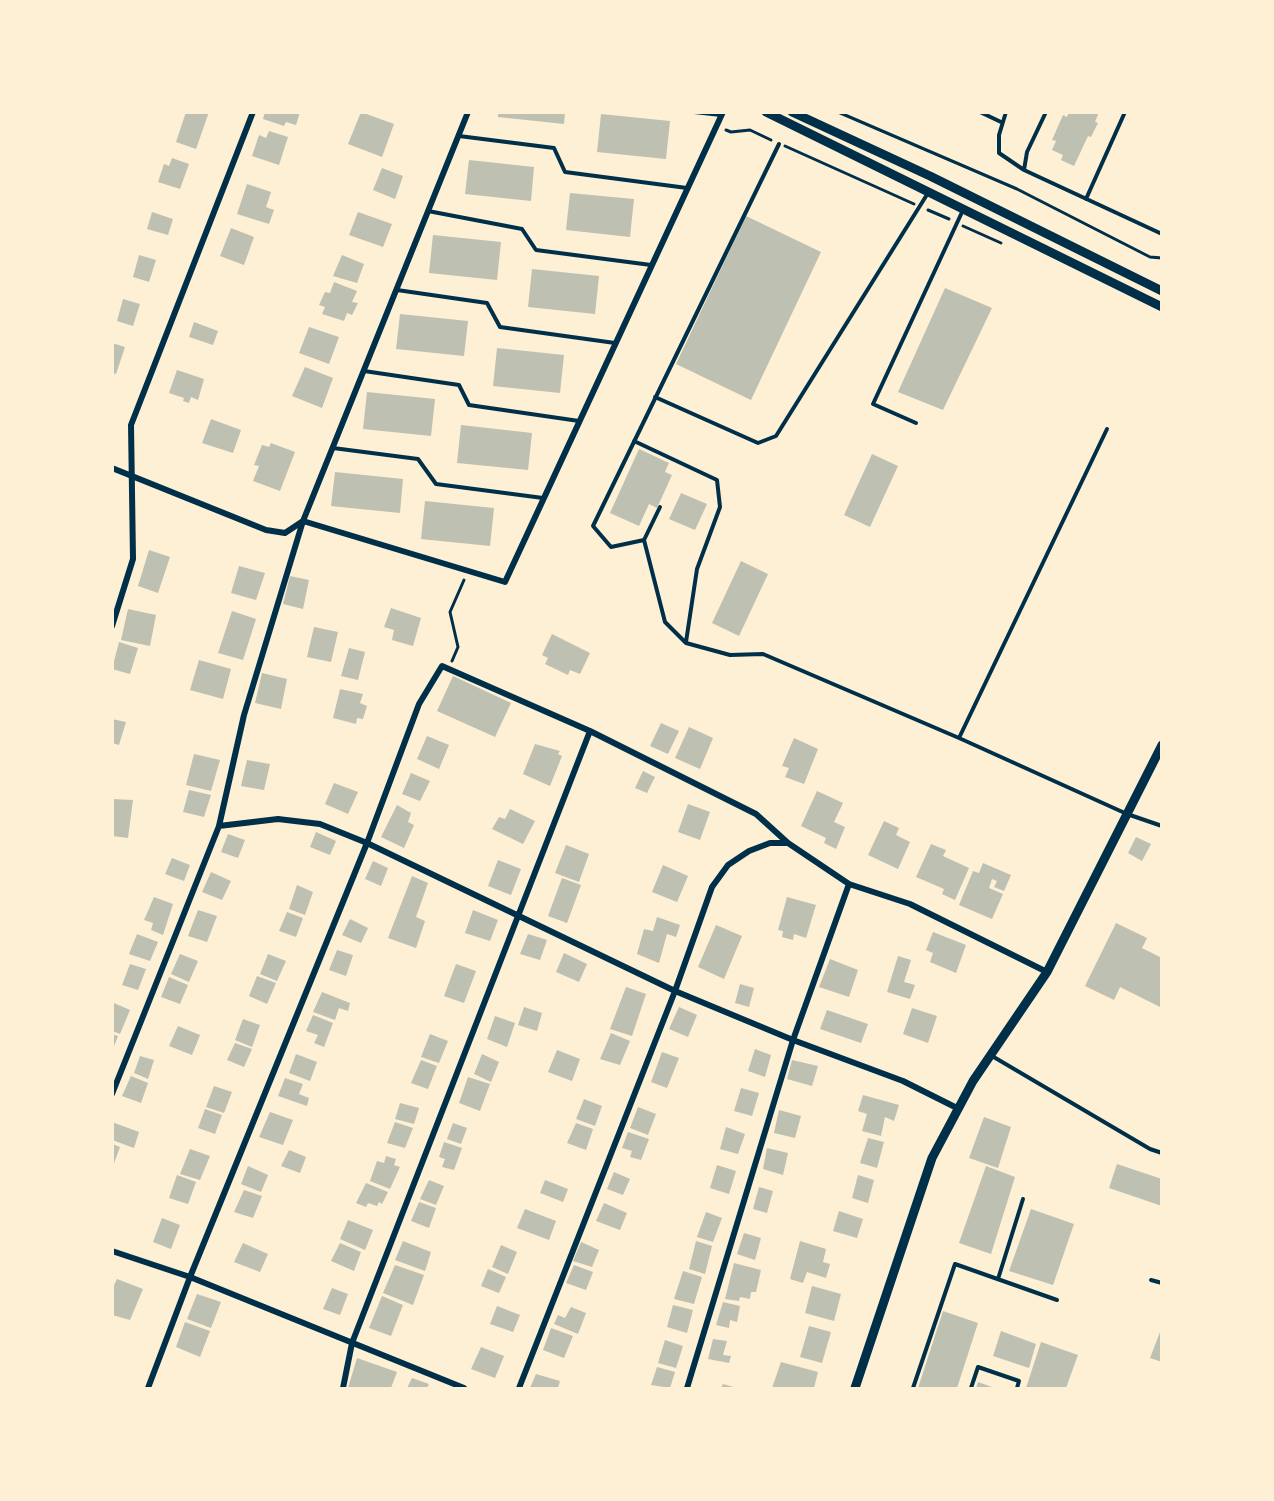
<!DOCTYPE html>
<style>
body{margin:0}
#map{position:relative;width:1274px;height:1501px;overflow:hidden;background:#fdf0d5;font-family:"Alegreya Sans",sans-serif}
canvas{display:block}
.frame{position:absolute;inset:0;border:114px solid #fdf0d5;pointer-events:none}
</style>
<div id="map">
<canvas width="1274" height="1501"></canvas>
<div class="frame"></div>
</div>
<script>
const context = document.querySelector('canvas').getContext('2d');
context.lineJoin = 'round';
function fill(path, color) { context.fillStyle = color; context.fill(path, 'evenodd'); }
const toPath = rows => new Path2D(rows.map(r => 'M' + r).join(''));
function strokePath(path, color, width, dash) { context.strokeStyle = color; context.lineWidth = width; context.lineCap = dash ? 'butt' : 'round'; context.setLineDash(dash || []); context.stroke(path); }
const building = toPath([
 [186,112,209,112,196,149,176,142],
 [265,112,300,112,296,125,286,122,284,126,263,119],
 [361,112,394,124,382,157,348,144],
 [498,112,565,112,564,124,498,117],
 [1069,112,1099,112,1095,122,1098,123,1091,137,1088,136,1074,166,1061,160,1063,155,1052,150,1056,141,1052,140,1063,115,1067,117],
 [601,114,670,121,666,159,597,152],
 [269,131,288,137,279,165,252,156,259,135,266,138],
 [172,158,189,164,180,189,158,182,164,164,169,166],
 [469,160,534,167,531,201,465,194],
 [382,168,403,176,395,199,373,190],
 [247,184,271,192,266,207,274,210,269,224,237,214],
 [570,193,634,199,630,237,566,230],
 [152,212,173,219,168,235,147,229],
 [358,212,392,224,383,247,349,235],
 [746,216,821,252,751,400,676,364],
 [231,228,254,237,244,265,220,256],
 [433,235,501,242,497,280,429,273],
 [139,255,156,260,149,282,133,277],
 [342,255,364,264,357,283,333,276],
 [532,269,599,276,595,314,528,307],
 [334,282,357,291,352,302,358,303,352,315,347,313,344,321,322,314,325,307,319,305,325,292,330,293],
 [945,288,992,308,943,410,898,392],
 [123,299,140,304,133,326,117,321],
 [400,314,468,321,464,356,396,349],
 [194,322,218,331,213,345,189,337],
 [309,327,339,337,329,364,299,353],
 [112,343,125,347,116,374,112,373],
 [497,348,564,355,560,393,493,386],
 [305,367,333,378,322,408,292,396],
 [177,370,204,379,198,400,191,397,189,403,183,401,184,398,169,393],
 [367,392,435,399,431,436,363,429],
 [211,419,241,430,233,453,202,443],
 [461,425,532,433,528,470,457,463],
 [271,443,295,452,280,491,253,481,259,466,254,465,262,445,269,447],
 [639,449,669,463,665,472,672,475,657,508,649,504,639,526,610,513],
 [872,454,898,466,870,527,844,515],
 [335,472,403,479,400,513,331,506],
 [681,493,707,504,695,530,669,519],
 [425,501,494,508,490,546,421,539],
 [149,550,170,557,158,593,138,586],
 [741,561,768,574,739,636,712,623],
 [239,566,265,573,256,600,231,593],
 [290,576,309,580,303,609,283,604],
 [391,608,421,618,413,646,392,640,394,630,384,627],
 [128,609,156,615,150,646,121,640],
 [232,611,256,619,243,660,218,653],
 [314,627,338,632,331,662,307,657],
 [552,634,590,653,580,674,570,670,568,675,545,664,548,658,542,655],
 [119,642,138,648,130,674,112,669],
 [349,648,365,652,358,680,341,676],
 [199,660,231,669,223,699,190,690],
 [262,673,287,679,281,709,255,703],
 [453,676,511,703,495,737,437,711],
 [340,689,363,694,360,703,367,706,363,719,357,718,356,724,333,718],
 [112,719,126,722,119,745,112,743],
 [661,723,679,731,668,754,650,746],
 [689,727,713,738,700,769,675,758],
 [427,736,449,745,439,769,417,759],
 [794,738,818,749,804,784,785,777,789,768,782,766],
 [535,744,560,751,558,754,562,756,550,786,523,774],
 [194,754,220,760,211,791,186,785],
 [247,760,270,764,264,790,241,786],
 [643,771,655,777,647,793,635,788],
 [411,773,430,781,420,801,402,794],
 [334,783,358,792,348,814,325,804],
 [189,790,211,795,204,817,183,812],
 [817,791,843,803,834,822,845,827,836,849,824,843,826,838,801,826],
 [112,799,133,800,128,838,112,836],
 [688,804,710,812,700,840,678,832],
 [397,805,411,813,408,822,414,825,404,848,381,837],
 [510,809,535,821,523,844,492,829,499,817,505,819],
 [884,821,899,828,896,835,910,842,898,869,868,855],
 [316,832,336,841,330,855,310,847],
 [228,834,245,840,238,858,221,852],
 [1136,837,1151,844,1142,861,1128,853],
 [931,844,946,850,943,856,969,868,955,900,942,894,944,889,916,877],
 [566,845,589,854,579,882,555,873],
 [172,858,190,865,184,881,165,874],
 [498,860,521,869,511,895,488,886],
 [373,861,388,868,381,886,365,879],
 [983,863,1011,875,1004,891,994,887,997,881,992,879,989,888,1003,894,992,919,959,905,973,871,979,873],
 [663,865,688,876,677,902,652,892],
 [211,872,231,881,222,900,202,892],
 [412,876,428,883,416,917,425,921,416,948,388,938],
 [562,878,581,885,567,923,548,916],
 [297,885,313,892,305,915,289,909],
 [154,897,173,904,163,935,151,930,153,923,144,920],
 [787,897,816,905,806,938,794,934,793,940,782,937,783,931,778,930],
 [198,910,217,916,207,942,188,936],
 [473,910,498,920,490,941,465,933],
 [287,912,303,918,296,937,279,931],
 [657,917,680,925,676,937,667,934,659,963,637,954,644,929,653,931],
 [350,919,368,928,361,943,342,935],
 [1116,923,1147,938,1142,948,1162,958,1162,1008,1120,987,1114,1000,1085,986],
 [716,925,742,936,724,979,698,967],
 [933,932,966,945,956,973,930,962,933,953,926,950],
 [137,934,158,942,150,961,129,954],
 [528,934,547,940,540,960,520,954],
 [337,950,353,955,346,976,329,970],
 [564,953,587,964,579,982,556,972],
 [180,954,198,961,189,982,171,974],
 [268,954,286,961,277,981,260,974],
 [898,956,911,960,904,982,915,985,910,999,887,992],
 [830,959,858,970,849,997,819,987],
 [130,964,146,969,138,990,122,985],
 [456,964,476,971,464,1003,444,996],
 [257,976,276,983,267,1004,249,996],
 [169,977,188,985,180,1004,161,997],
 [740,984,754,988,749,1007,735,1003],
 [626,987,646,994,632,1036,610,1029],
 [322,992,350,1003,348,1011,339,1008,335,1020,313,1012],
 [114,1003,130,1010,120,1034,112,1031],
 [524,1007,542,1013,537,1031,518,1025],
 [679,1007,697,1015,688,1037,669,1029],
 [912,1008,937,1016,928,1043,903,1034],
 [827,1010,868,1024,861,1043,820,1029],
 [313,1015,333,1023,324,1047,314,1043,318,1035,306,1031],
 [495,1016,515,1023,507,1047,487,1039],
 [243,1019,260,1025,252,1047,235,1040],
 [178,1026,200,1035,192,1055,169,1046],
 [611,1033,630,1041,620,1065,600,1059],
 [112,1034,118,1036,113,1049,112,1049],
 [430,1034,448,1041,439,1063,421,1057],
 [235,1043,252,1049,244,1067,227,1060],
 [755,1049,771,1055,765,1077,748,1071],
 [557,1050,580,1059,572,1081,548,1072],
 [662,1052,679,1058,667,1088,651,1082],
 [296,1054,317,1062,310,1081,289,1073],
 [482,1054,499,1062,491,1082,474,1074],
 [140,1056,154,1060,148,1079,134,1073],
 [421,1060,437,1066,428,1089,411,1083],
 [792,1060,818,1066,812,1086,787,1079],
 [131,1076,148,1083,141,1103,122,1096],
 [468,1077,490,1084,480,1111,459,1103],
 [285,1078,303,1084,299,1094,309,1098,307,1106,278,1096],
 [214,1086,232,1092,224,1113,206,1107],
 [741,1088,759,1093,752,1116,734,1111],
 [863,1095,899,1105,894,1121,885,1117,881,1136,862,1131,867,1114,858,1111],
 [584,1099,602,1106,595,1126,576,1119],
 [400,1103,419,1108,414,1124,395,1119],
 [638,1107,656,1114,648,1135,630,1128],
 [205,1109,222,1115,215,1134,198,1128],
 [779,1110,801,1116,795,1138,774,1133],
 [270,1112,293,1120,283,1145,259,1137],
 [984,1117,1011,1127,998,1168,969,1158],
 [112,1122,139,1132,134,1148,112,1140],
 [395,1122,413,1128,405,1148,387,1143],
 [453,1123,467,1128,461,1144,447,1139],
 [576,1123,593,1129,586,1150,567,1143],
 [726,1127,745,1134,738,1154,720,1149],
 [628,1132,649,1139,641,1160,630,1157,632,1151,622,1148],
 [868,1138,884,1142,877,1168,860,1163],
 [444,1142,462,1148,454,1170,442,1167,445,1159,439,1157],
 [112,1144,120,1147,113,1166,112,1166],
 [767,1148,788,1153,783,1175,763,1169],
 [190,1149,210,1156,200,1180,180,1174],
 [289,1150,306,1157,300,1173,281,1166],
 [386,1156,396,1159,394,1165,400,1167,390,1189,370,1181,377,1161,384,1163],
 [1117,1164,1162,1179,1162,1206,1109,1188],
 [717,1165,736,1171,729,1194,710,1188],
 [248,1166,268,1175,261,1192,241,1184],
 [986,1166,1015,1177,991,1254,959,1243],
 [614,1172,630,1179,623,1195,607,1189],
 [177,1175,196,1182,188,1204,169,1198],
 [858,1175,874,1180,868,1203,852,1198],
 [429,1180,444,1186,436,1205,420,1199],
 [545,1180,568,1189,563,1202,540,1193],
 [366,1183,388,1192,382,1204,379,1202,377,1206,368,1203,366,1207,356,1203],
 [759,1187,773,1191,767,1213,753,1209],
 [244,1190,262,1196,253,1218,234,1212],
 [419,1202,436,1208,429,1228,411,1221],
 [604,1203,627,1213,620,1230,596,1221],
 [525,1209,556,1221,549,1240,517,1228],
 [1031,1209,1074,1224,1053,1285,1009,1271],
 [839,1211,863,1219,857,1238,833,1231],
 [706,1212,722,1218,713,1242,697,1237],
 [162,1218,180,1225,171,1249,153,1242],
 [348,1220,373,1230,365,1250,340,1239],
 [744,1233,761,1238,755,1260,737,1254],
 [403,1241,431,1252,425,1271,395,1260],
 [696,1241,712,1246,705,1274,689,1269],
 [800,1241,826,1249,823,1262,830,1264,826,1278,807,1272,803,1283,790,1279],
 [581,1242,599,1250,592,1267,573,1261],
 [243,1243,268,1254,260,1272,234,1262],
 [340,1243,361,1252,354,1271,331,1261],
 [501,1245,517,1252,508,1274,492,1267],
 [734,1263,761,1270,756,1292,751,1292,750,1299,740,1297,739,1301,725,1299],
 [395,1265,424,1275,413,1305,383,1293],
 [574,1265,593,1272,586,1290,566,1283],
 [488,1269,506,1277,499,1293,481,1286],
 [683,1271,702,1277,694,1304,674,1299],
 [117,1279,143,1289,130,1320,112,1315,112,1289],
 [812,1286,841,1294,834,1321,805,1313],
 [332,1288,348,1294,340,1315,323,1309],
 [197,1294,221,1302,211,1328,187,1319],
 [382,1296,403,1305,391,1336,369,1328],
 [723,1302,740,1306,737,1322,730,1320,729,1328,716,1325],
 [673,1305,693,1310,687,1333,667,1327],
 [497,1306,520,1315,513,1332,490,1324],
 [571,1307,586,1313,578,1334,554,1324,558,1315,565,1318],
 [943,1311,978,1323,957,1388,918,1388],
 [185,1322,210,1331,200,1357,176,1347],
 [809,1326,831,1332,822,1363,800,1357],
 [1162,1327,1162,1362,1150,1358],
 [551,1328,573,1336,564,1358,543,1350],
 [1001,1331,1036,1344,1029,1368,993,1356],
 [713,1339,727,1341,723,1355,731,1356,729,1363,708,1359],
 [665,1340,683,1346,676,1368,658,1363],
 [1041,1342,1078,1355,1066,1388,1026,1388],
 [481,1347,504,1356,495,1378,471,1369],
 [357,1358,397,1372,391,1388,348,1388],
 [781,1362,818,1372,814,1388,772,1388],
 [657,1367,675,1372,670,1388,651,1385],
 [536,1374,560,1381,558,1388,530,1388],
 [412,1378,429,1384,427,1388,407,1388],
 [978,1382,995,1388,976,1388],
 [723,1384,737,1388,721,1388]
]);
const path = toPath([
 [838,112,1017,189,1150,257,1162,258],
 [726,130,731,132,750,130,771,140],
 [785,146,914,204],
 [928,210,949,219],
 [963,226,1001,243],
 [452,661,458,647,450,612,464,580]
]);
const service = toPath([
 [694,112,721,115],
 [980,112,1001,122],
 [1006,112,999,135,999,153,1024,170,1162,234],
 [459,136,554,148,565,172,687,188],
 [1024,170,1027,152,1046,112],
 [1086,199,1125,112],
 [428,211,522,229,536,250,651,265],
 [397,290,487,303,500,327,615,343],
 [364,371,459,385,469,405,579,421],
 [655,397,758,443,776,436,928,193],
 [916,423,873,404,963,210],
 [634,441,717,480,720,507,697,569,686,642],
 [333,448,418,459,436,484,543,498],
 [660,507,644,540,665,622,686,643,730,655,763,654,959,738,1127,814,1162,826],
 [644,540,611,547,593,526,779,144],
 [959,738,1107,429],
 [992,1056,1150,1149,1162,1153],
 [998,1279,1023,1199],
 [1151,1280,1162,1283],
 [913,1388,955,1264,1057,1300],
 [971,1388,978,1367,1019,1381,1017,1388]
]);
const minor = toPath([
 [112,468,266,530,285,533,303,521,505,582,723,112],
 [112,626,133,559,131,425,253,112],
 [219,826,278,819,320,824,367,843,675,991,793,1040,903,1081,957,1108],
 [112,1094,219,826,244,715,303,521,468,112],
 [112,1251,190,1277,464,1388],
 [148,1388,190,1277,367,843,419,704,442,666,590,731,756,814,788,843,849,884,910,904,1047,972],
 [343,1388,352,1343,590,731],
 [519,1388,675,991,712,887,728,865,749,851,770,843,787,843],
 [687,1388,793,1040,849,884]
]);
const tertiary = toPath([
 [766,112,1162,307],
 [792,112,930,176,1162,291],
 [855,1388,932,1158,973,1081,1047,972,1162,745]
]);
fill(building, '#bec0b2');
strokePath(path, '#003049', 3);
strokePath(service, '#003049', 4);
strokePath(minor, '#003049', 6);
strokePath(tertiary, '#003049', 9);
</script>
